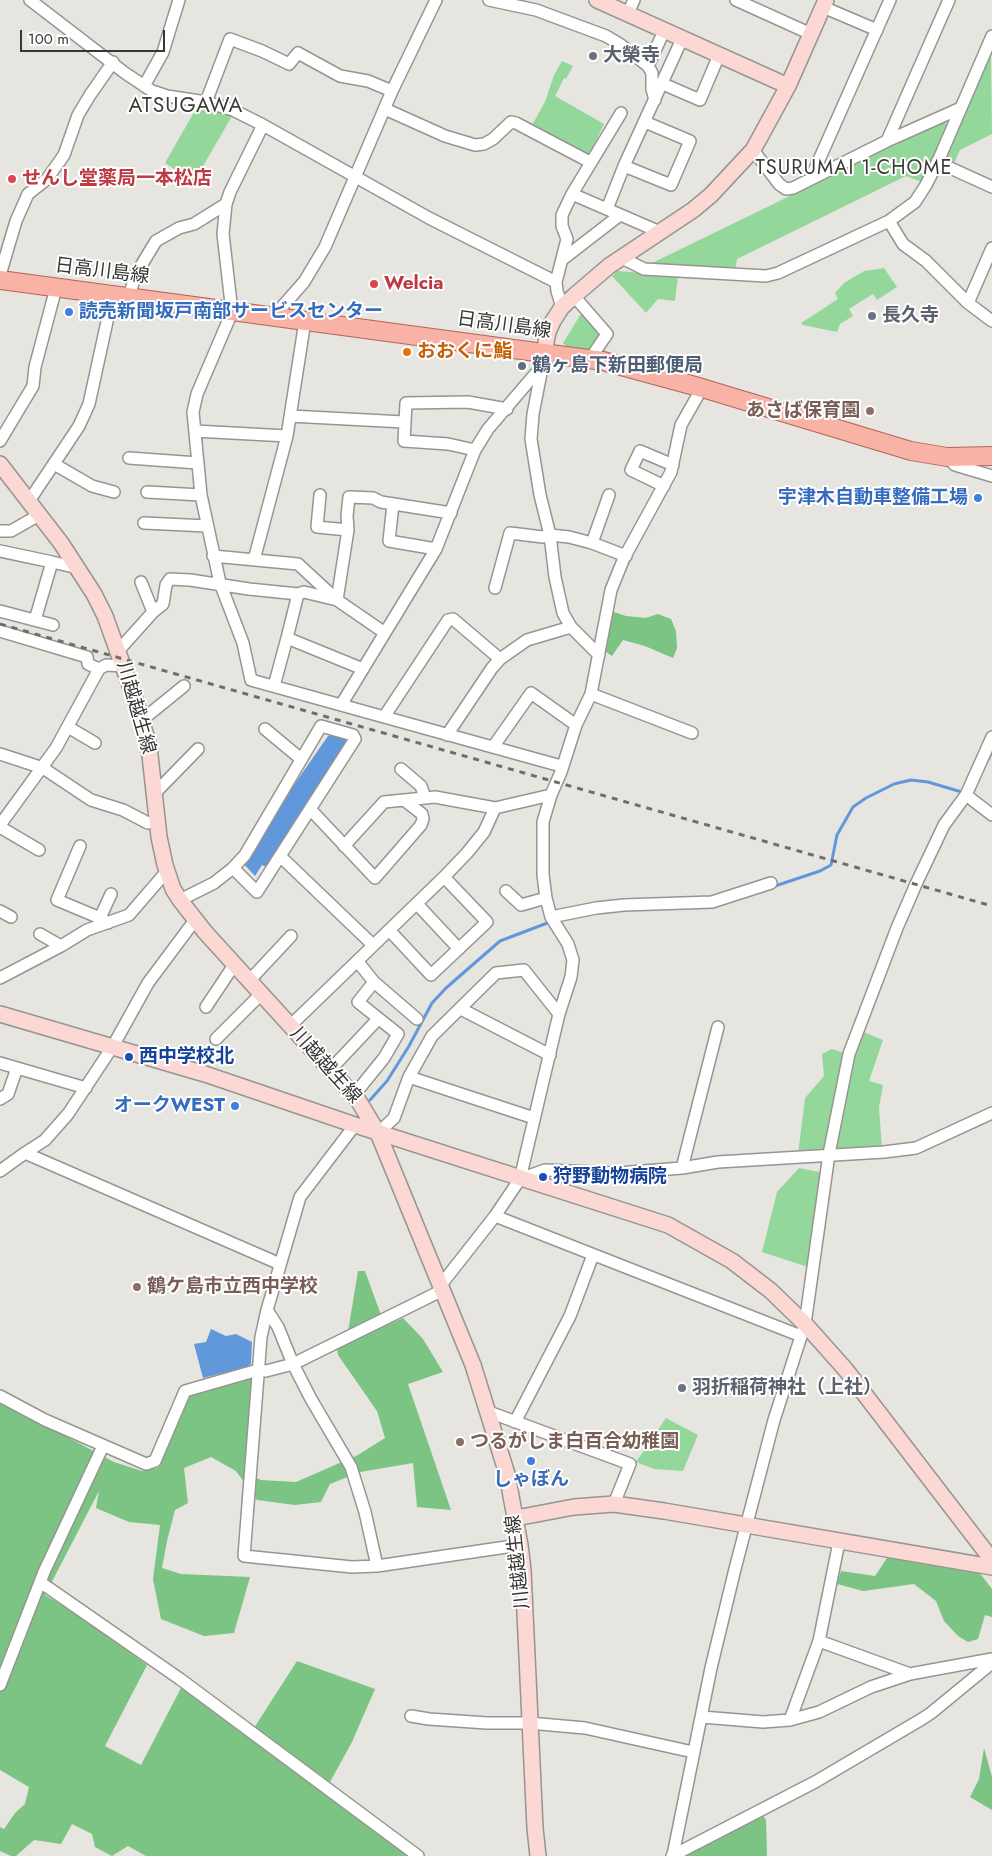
<!DOCTYPE html>
<meta charset="utf-8">
<style>
body{margin:0}
#map{position:relative;width:992px;height:1856px;overflow:hidden;background:#e6e5e0;font-family:Jost,sans-serif}
canvas{display:block}
.scale{position:absolute;left:20px;top:30px;width:145px;height:22px;box-sizing:border-box;border:2px solid #363634;border-top:0;padding-left:6px;font-size:15px;line-height:18px;white-space:nowrap;color:#363634;-webkit-text-stroke:4px #fff;paint-order:stroke}
</style>
<div id="map">
<canvas width="992" height="1856"></canvas>
<div class="scale">100 m</div>
</div>
<script>
const context = document.querySelector('canvas').getContext('2d');
context.lineJoin = 'round';
function fill(path, color) { context.fillStyle = color; context.fill(path, 'evenodd'); }
const toPath = rows => new Path2D(rows.map(r => 'M' + r).join(''));
function strokePath(path, color, width, dash) { context.strokeStyle = color; context.lineWidth = width; context.lineCap = dash ? 'butt' : 'round'; context.setLineDash(dash || []); context.stroke(path); }
function label(font, color, halo, rows, align = 'center') {
  context.font = font + ' Jost,"Noto Sans JP",sans-serif'; context.lineWidth = 4; context.setLineDash([]); context.textBaseline = 'middle'; context.strokeStyle = halo; context.fillStyle = color; for (const [text, x, y, turn = 0] of rows) {
    context.save(); context.translate(x, y); context.rotate((+turn || 0) * Math.PI / 180); context.textAlign = isNaN(turn) ? turn : align; if (halo) context.strokeText(text, 0, 0); context.fillText(text, 0, 0); context.restore();
  }
}
const green = toPath([
 [991,56,992,134,960,150,953,166,944,161,987,57],
 [562,61,573,66,566,79,564,78,555,96,604,124,589,155,585,156,531,127,545,102,554,75],
 [197,107,232,116,194,182,165,163],
 [944,121,947,125,922,182,906,176,737,259,735,272,648,265],
 [884,268,897,287,877,300,873,294,849,309,853,316,840,324,837,332,803,325,801,323,838,299,835,293,844,283,864,271],
 [618,271,678,276,675,301,658,299,646,313,612,276],
 [582,312,601,333,591,351,567,347,563,343],
 [861,1031,883,1040,869,1081,883,1085,879,1107,882,1150,798,1154,805,1098,824,1076,822,1054,832,1049,851,1055],
 [799,1168,824,1173,811,1268,762,1252,777,1192],
 [666,1418,698,1435,683,1471,654,1469,636,1462]
]);
const forest = toPath([
 [611,611,626,616,646,618,658,614,671,619,676,631,677,648,673,658,645,646,623,640,612,656,606,652,606,631],
 [358,1271,365,1271,385,1326,403,1318,423,1339,443,1372,408,1384,451,1510,417,1507,413,1463,360,1472,330,1484,321,1502,295,1505,257,1500,236,1471,211,1457,184,1468,188,1503,175,1510,167,1541,162,1568,181,1574,250,1577,234,1633,204,1636,161,1619,153,1579,160,1525,129,1522,96,1508,99,1491,45,1595,83,1618,147,1665,105,1746,141,1765,182,1686,254,1728,297,1661,375,1689,352,1742,325,1791,409,1856,146,1856,128,1846,112,1856,95,1847,92,1834,72,1824,61,1844,34,1840,16,1856,11,1856,0,1851,0,1827,4,1829,15,1813,25,1804,29,1787,0,1770,0,1401,114,1462,142,1471,158,1468,185,1391,252,1376,244,1473,261,1480,296,1482,358,1455,385,1438,377,1411,338,1355,337,1348,346,1344],
 [889,1555,979,1572,992,1589,992,1617,985,1615,978,1639,968,1642,958,1636,944,1621,936,1601,914,1584,863,1591,837,1584,841,1571,875,1576],
 [984,1748,992,1777,992,1810,970,1797,979,1779],
 [760,1811,766,1820,767,1856,673,1856]
]);
const water = toPath([
 [331,735,346,739,347,742,268,868,262,865,255,876,243,863,262,831,328,736],
 [211,1329,226,1336,236,1334,252,1342,251,1364,247,1367,203,1378,194,1344,206,1342]
]);
const stream = toPath([
 [988,760,992,751],
 [772,887,820,871,831,865,837,835,853,807,866,798,894,784,911,780,928,782,965,793],
 [370,1100,387,1081,409,1046,432,1003,446,988,500,941,550,922]
]);
const street = toPath([
 [30,0,125,73,152,91,167,96,206,102,233,110,263,125,429,218,556,282],
 [489,0,536,10,606,36,621,45,648,66,652,73,652,89,655,100],
 [736,0,811,34],
 [823,7,877,30],
 [628,13,634,0],
 [648,66,664,31],
 [663,84,700,100,719,55],
 [144,86,163,52,179,0],
 [206,102,230,39,262,51,289,64,298,53,340,76,368,81,392,91],
 [385,109,445,136,475,145,484,144,493,139,511,122,516,123,590,162],
 [263,125,230,192,226,204,223,234,232,312,197,394,193,412,201,495,220,583,243,643,251,680,341,705],
 [887,141,949,0],
 [753,150,779,184,786,189,793,188,887,141,961,108],
 [937,162,992,187],
 [624,166,671,185,690,141,645,122],
 [811,178,890,0],
 [572,194,660,232],
 [607,209,624,166,682,39],
 [889,221,903,244,926,261,968,303,992,321],
 [622,258,644,269,766,276,778,273,889,221,915,202,926,185,939,159,992,36],
 [563,259,620,215],
 [0,275,16,221,28,194,47,179,64,155,78,115,90,95,113,62],
 [129,296,136,274,156,241,179,228,194,224,226,204],
 [574,296,607,334,590,359],
 [968,303,992,248],
 [562,307,557,291,556,282,567,239,562,226,562,215,572,194,621,113],
 [273,317,304,282,325,247,392,91,436,0],
 [544,353,542,366,488,429,475,450,436,549,341,705,561,766],
 [542,368,533,414,531,439,540,495,550,535,555,577,563,613,571,627,599,655],
 [290,416,404,422],
 [195,431,287,436],
 [0,441,33,386,35,367,56,288],
 [475,450,448,444,404,441,406,403,468,402,507,409],
 [947,457,955,465,992,476],
 [129,458,198,463],
 [54,464,92,486,114,492],
 [664,486,631,470,640,451,673,465],
 [147,492,201,495],
 [320,495,317,527,348,530],
 [609,495,592,543,626,556],
 [29,501,79,426,89,404,113,294],
 [393,504,389,541,436,549],
 [144,523,207,526],
 [0,531,11,531,39,515],
 [0,551,52,562,35,620],
 [213,556,298,564,337,600,385,633],
 [254,560,287,436,305,321],
 [52,562,78,568],
 [141,582,153,612],
 [495,588,510,533,543,537,550,535,569,537,592,543],
 [0,611,53,625],
 [0,631,87,657,88,664,99,669],
 [118,651,153,612,163,604,166,585,170,579,190,580,249,589,298,594],
 [363,669,287,638,298,594,304,592,337,600,348,530,347,516,349,497,373,498,381,502,451,513],
 [274,686,287,638],
 [591,694,692,733],
 [384,717,448,620,453,619,500,659],
 [142,720,184,686],
 [68,727,95,743],
 [265,729,301,759],
 [447,735,492,668,500,659,527,640,571,627],
 [493,747,531,693,576,725],
 [0,754,43,768,91,800,123,810,148,823,157,821],
 [401,769,421,786,425,798],
 [154,794,198,749],
 [966,795,992,815],
 [311,810,375,878,421,825,423,819,422,814,404,800],
 [0,825,56,748,99,669,106,665,123,666],
 [0,827,39,850],
 [80,846,57,900,100,918,108,923],
 [344,846,384,802,435,797,495,808],
 [233,868,245,855,321,726,353,735,355,739,280,856,373,945],
 [506,891,521,905,546,898],
 [180,900,214,883,233,868,257,892,280,856],
 [417,904,459,949],
 [0,911,11,917],
 [551,917,596,908,624,905,712,902,771,883],
 [100,918,111,894],
 [389,930,431,975,487,922,444,877],
 [40,934,61,946],
 [358,962,374,982,417,1019],
 [0,978,61,946,87,930,129,915,167,871],
 [249,981,291,936],
 [206,1007,234,965],
 [461,1009,550,1055],
 [290,1026,444,877,467,853,484,832,495,808,551,795],
 [216,1039,261,994],
 [0,1063,17,1068,8,1094,0,1099],
 [17,1068,86,1088],
 [330,1070,378,1019],
 [409,1077,534,1118],
 [354,1095,384,1058,398,1034,358,1002,374,982],
 [355,1125,300,1197,267,1310,261,1337,244,1556,352,1567,377,1566,520,1545],
 [378,1133,394,1118,409,1077,432,1036,496,973,524,970,559,1014],
 [25,1153,45,1140,68,1114,113,1046,148,983,195,920],
 [682,1168,718,1027],
 [0,1171,25,1153,280,1264],
 [520,1179,545,1170,618,1173,682,1168,718,1162,884,1152,916,1148,992,1113],
 [495,1216,801,1336],
 [440,1286,495,1216,520,1179,559,1014,571,977,573,960,568,944,551,917,546,898,543,875,543,822,551,795,561,772,576,725,591,694,611,590,624,558,671,472,681,425,702,388],
 [267,1310,278,1327,293,1364,311,1399,351,1467,365,1512,377,1566],
 [0,1396,45,1420,146,1464,155,1461,185,1391,258,1370,266,1371,293,1364,443,1290],
 [489,1412,630,1464,614,1504],
 [515,1422,570,1316,593,1255],
 [40,1582,180,1679,418,1856],
 [819,1641,839,1542],
 [0,1685,44,1572,103,1446],
 [411,1716,429,1719,487,1723,529,1723,585,1728,693,1752],
 [702,1717,763,1722,790,1720,819,1712,871,1687,910,1674,992,1659],
 [790,1720,819,1641,910,1674],
 [673,1855,711,1668,735,1569,774,1420,805,1324,829,1154,849,1054,897,928,916,884,944,825,966,795,992,737],
 [672,1856,815,1782,922,1719,931,1713,992,1663]
]);
const secondary = toPath([
 [597,0,788,86],
 [544,353,548,332,553,321,562,307,574,296,609,266,693,210,711,195,753,150,788,86,826,0],
 [0,464,61,543,94,594,105,616,136,702,149,746,159,837,165,865,173,889,180,900,205,932,358,1100,378,1133,473,1365,507,1474,520,1545,523,1570,535,1828,538,1856],
 [0,1014,205,1074,355,1125,668,1225,732,1261,771,1291,805,1324,846,1370,992,1560],
 [516,1518,574,1507,614,1504,664,1511,992,1567]
]);
const primary = toPath([
 [0,280,603,361,702,388,911,451,947,457,992,456]
]);
const rail = toPath([
 [0,624,992,906]
]);
const markers = [
 [593,56,5,"#6b7280"],
 [12,179,5,"#e0444e"],
 [374,284,5,"#e0444e"],
 [69,312,5,"#3f7fe0"],
 [872,316,5,"#6b7280"],
 [407,352,5,"#e8710a"],
 [522,366,5,"#5c6f8a"],
 [870,411,5,"#8d6e63"],
 [978,498,5,"#3f7fe0"],
 [129,1057,5,"#1a4fb4"],
 [235,1106,5,"#3f7fe0"],
 [543,1177,5,"#1a4fb4"],
 [137,1287,5,"#8d6e63"],
 [682,1388,5,"#6b7280"],
 [460,1442,5,"#8d6e63"],
 [531,1461,5,"#3f7fe0"]
];
const worshipNames = [
 ["大榮寺",603,56],
 ["長久寺",882,316],
 ["羽折稲荷神社（上社）",692,1388]
];
const healthNames = [
 ["せんし堂薬局一本松店",22,179],
 ["Welcia",384,284]
];
const streetNames = [
 ["日高川島線",102,272,7],
 ["日高川島線",504,326,8],
 ["川越越生線",135,708,74],
 ["川越越生線",325,1066,48],
 ["川越越生線",519,1562,-96]
];
const shopNames = [
 ["読売新聞坂戸南部サービスセンター",79,312,"left"],
 ["宇津木自動車整備工場",968,498],
 ["オークWEST",225,1106],
 ["しゃぼん",531,1480,"center"]
];
const foodNames = [
 ["おおくに鮨",417,352]
];
const serviceNames = [
 ["鶴ヶ島下新田郵便局",532,366]
];
const educationNames = [
 ["あさば保育園",860,411,"right"],
 ["鶴ケ島市立西中学校",147,1287],
 ["つるがしま白百合幼稚園",470,1442]
];
const transitNames = [
 ["西中学校北",139,1057],
 ["狩野動物病院",553,1177]
];
const neighbourhoodNames = [
 ["TSURUMAI 1-CHOME",854,169]
];
const quarterNames = [
 ["ATSUGAWA",186,107]
];
fill(green, '#94d79b');
fill(forest, '#7bc483');
fill(water, '#6198dc');
strokePath(stream, '#6198dc', 3);
strokePath(street, '#979591', 14);
strokePath(secondary, '#979591', 18);
strokePath(primary, '#b16558', 20);
strokePath(street, '#fff', 11);
strokePath(secondary, '#fbd8d3', 15);
strokePath(primary, '#f8b2a6', 18);
strokePath(rail, '#6e6e6b', 3, [6, 6]);
for (const [x, y, r, color] of markers) { const dot = new Path2D(); dot.arc(x, y, r, 0, 2 * Math.PI); context.fillStyle = color; context.fill(dot); strokePath(dot, '#fff', 2); }
label('bold 19px', '#5b616d', '#fff', worshipNames, 'left');
label('bold 19px', '#be3a42', '#fff', healthNames, 'left');
label('19px', '#363634', '#fff', streetNames);
label('bold 19px', '#366cbe', '#fff', shopNames, 'right');
label('bold 19px', '#c56008', '#fff', foodNames, 'left');
label('bold 19px', '#4e5e75', '#fff', serviceNames, 'left');
label('bold 19px', '#785e54', '#fff', educationNames, 'left');
label('bold 19px', '#164399', '#fff', transitNames, 'left');
context.letterSpacing = '1px';
label('20px', '#3c3b37', '#fff', neighbourhoodNames);
context.letterSpacing = '0px';
context.letterSpacing = '1px';
label('21px', '#3c3b37', '#fff', quarterNames);
context.letterSpacing = '0px';
</script>
